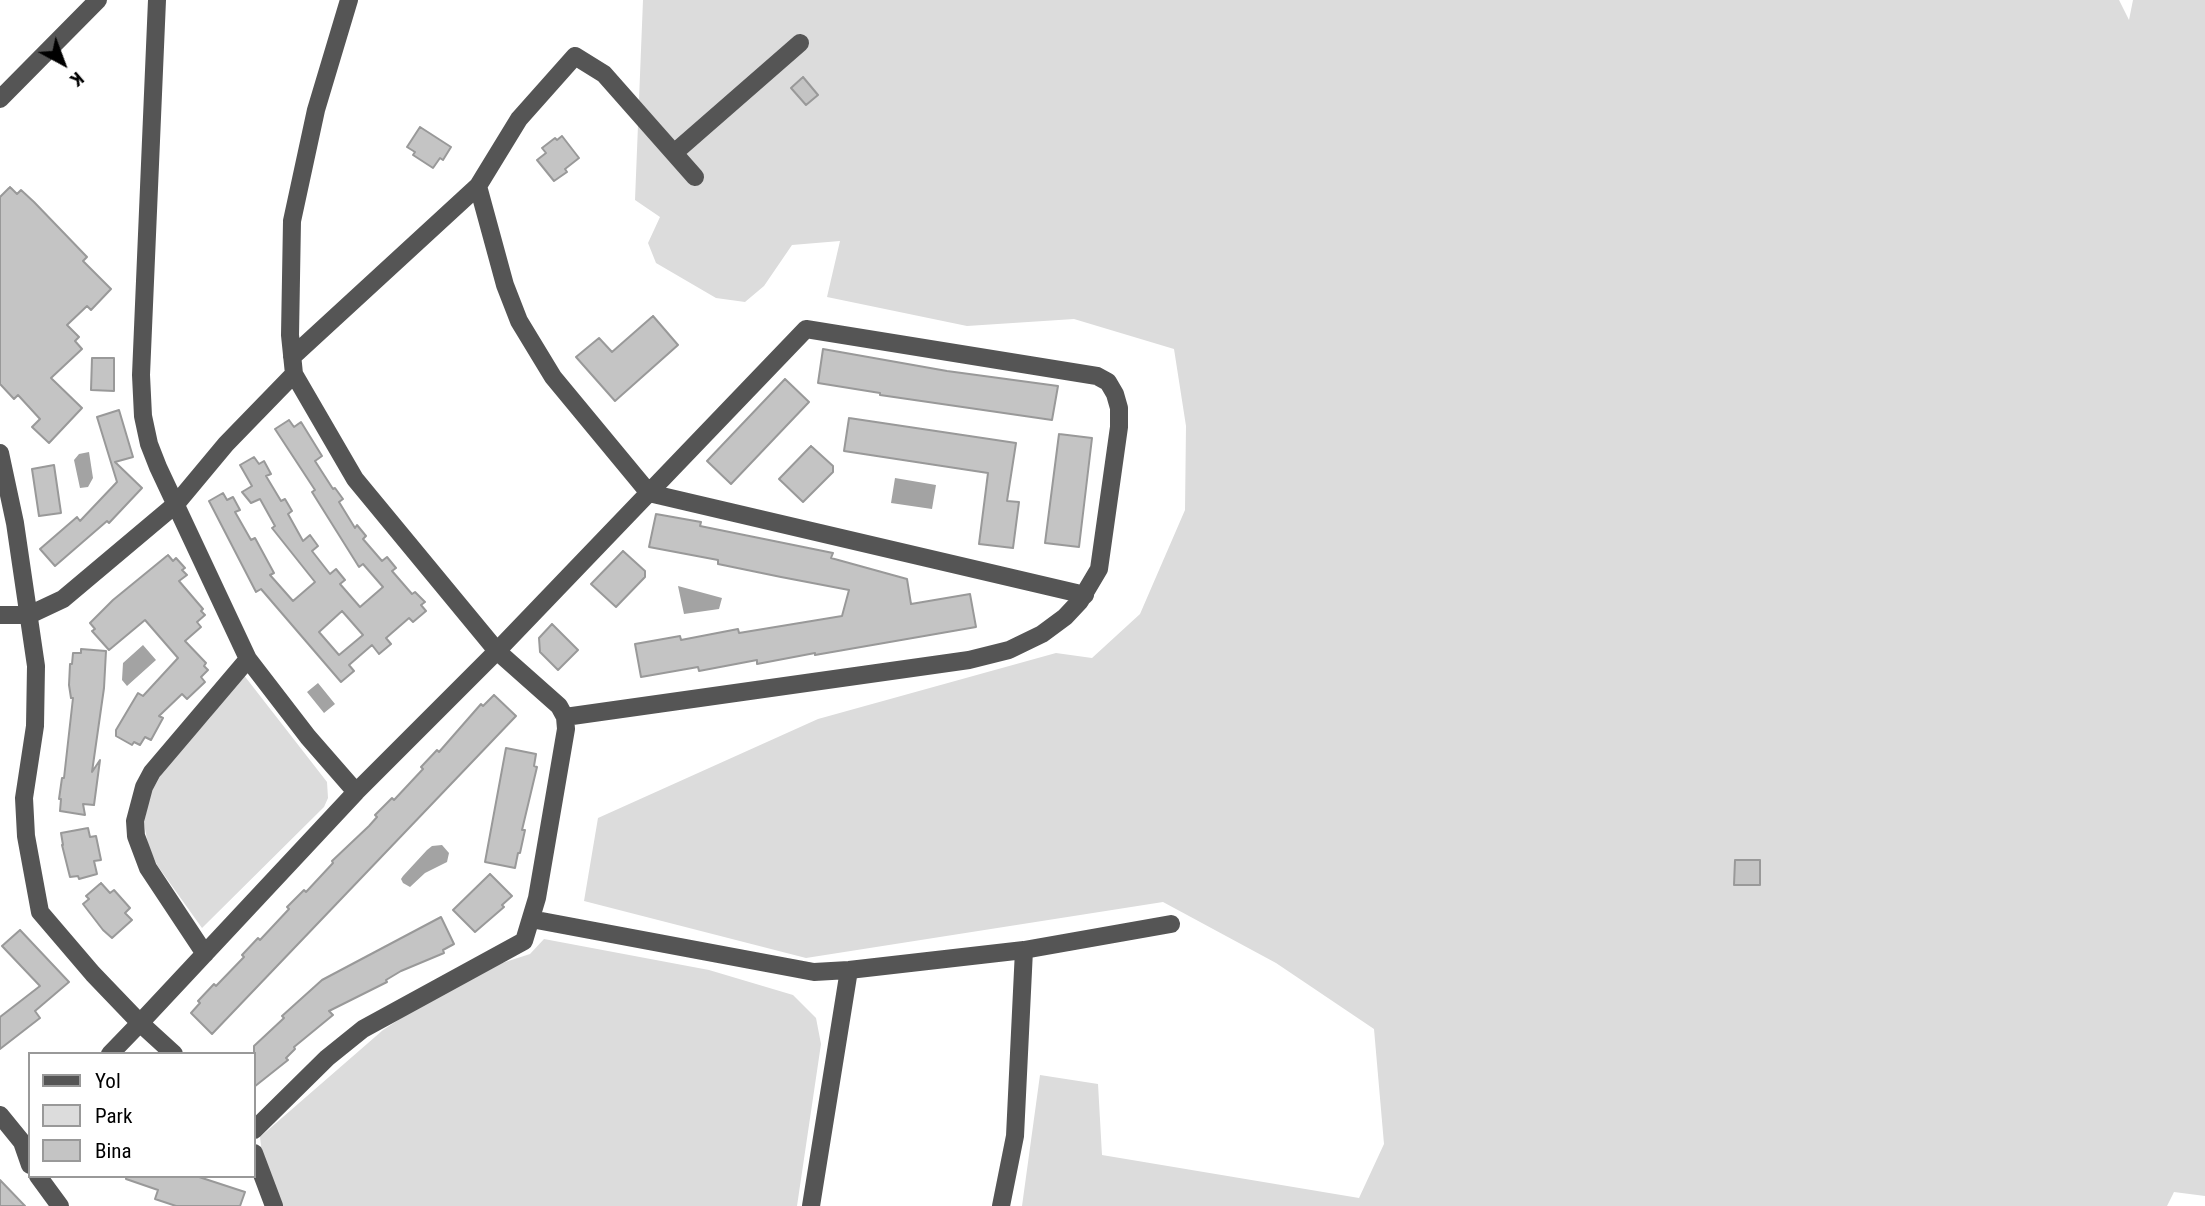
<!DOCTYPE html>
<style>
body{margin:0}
#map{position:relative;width:2205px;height:1206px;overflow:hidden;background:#fff;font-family:"Roboto Condensed",sans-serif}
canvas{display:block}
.legend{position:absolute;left:28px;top:1052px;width:228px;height:126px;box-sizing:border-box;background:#fff;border:2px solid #999;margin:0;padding:9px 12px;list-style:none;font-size:21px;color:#000}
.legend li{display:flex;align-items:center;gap:14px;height:35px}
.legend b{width:35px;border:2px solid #999}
.north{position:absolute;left:28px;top:28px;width:70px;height:70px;-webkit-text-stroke:5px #fff;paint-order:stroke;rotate:139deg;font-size:19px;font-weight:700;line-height:28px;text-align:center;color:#000}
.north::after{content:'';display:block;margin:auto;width:24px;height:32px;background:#000;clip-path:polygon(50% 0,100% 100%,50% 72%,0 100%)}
</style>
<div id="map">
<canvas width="2205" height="1206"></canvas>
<ul class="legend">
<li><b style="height:9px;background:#555"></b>Yol</li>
<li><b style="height:19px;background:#dcdcdc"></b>Park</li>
<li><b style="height:19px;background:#c4c4c4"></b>Bina</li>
</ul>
<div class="north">K</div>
</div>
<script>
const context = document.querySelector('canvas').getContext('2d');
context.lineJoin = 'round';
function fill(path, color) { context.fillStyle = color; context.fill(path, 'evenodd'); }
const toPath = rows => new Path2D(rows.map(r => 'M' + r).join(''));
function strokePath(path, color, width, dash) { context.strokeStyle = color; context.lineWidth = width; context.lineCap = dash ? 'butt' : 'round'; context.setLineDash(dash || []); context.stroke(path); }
const green = toPath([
 [643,0,2119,0,2129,20,2133,0,2205,0,2205,1196,2174,1192,2167,1206,1022,1206,1040,1075,1098,1084,1102,1155,1359,1198,1384,1144,1374,1029,1276,963,1163,902,806,958,584,901,598,818,818,719,1056,653,1092,658,1140,614,1185,510,1186,426,1174,349,1074,319,967,326,827,297,840,241,792,245,764,286,745,302,716,298,656,263,648,243,660,217,635,200],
 [243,674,327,782,328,798,324,807,202,928,157,865,148,845,144,823,150,794,168,763,209,719],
 [544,939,709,970,793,995,816,1018,821,1044,797,1206,280,1206,263,1162,260,1137,383,1030,432,998,499,964,530,954]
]);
const water = toPath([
 [89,452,93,478,88,487,80,488,74,460,79,454],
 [895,478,936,485,932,509,891,503],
 [678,586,722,598,719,609,684,614],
 [143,645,156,660,127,686,122,680,123,663],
 [318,683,335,704,324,713,307,692],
 [442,845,449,853,447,862,425,873,410,887,403,883,401,879,403,876,427,850,432,846]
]);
const building = toPath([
 [803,77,818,95,806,105,791,88,803,77],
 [420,127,451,147,443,160,440,158,433,168,413,155,415,152,407,147,420,127],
 [562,136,579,158,565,169,567,172,554,181,537,160,546,153,542,148,555,138,557,140,562,136],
 [10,187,17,194,21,190,34,202,87,257,83,261,111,289,91,310,87,306,67,325,79,337,75,341,82,349,51,378,82,408,49,443,32,427,40,419,18,395,14,399,0,384,0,197,10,187],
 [653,316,678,345,615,401,576,357,599,338,612,352,653,316],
 [823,349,947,371,1058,386,1052,420,880,395,880,393,818,383,823,349],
 [92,358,114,358,114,391,91,390,92,358],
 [785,379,809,402,731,484,707,461,785,379],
 [119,410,133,457,115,462,142,488,109,523,107,521,55,566,40,549,77,517,80,521,117,482,97,417,119,410],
 [849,418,1016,443,1007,501,1019,502,1013,548,979,544,988,473,844,451,849,418],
 [289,420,294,427,301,422,322,456,315,461,333,489,335,488,343,499,339,502,355,528,357,525,366,536,363,539,382,561,387,557,396,568,392,571,412,594,415,592,425,602,421,605,426,611,413,622,409,618,386,638,391,644,379,654,372,645,349,665,354,671,341,682,261,589,256,592,209,501,223,493,227,500,233,497,240,510,235,512,251,540,255,538,274,573,270,575,293,601,315,582,272,528,275,526,260,499,251,503,242,492,252,486,240,465,254,457,259,464,264,461,271,474,266,476,281,501,285,499,292,511,288,514,303,541,310,535,318,546,312,551,330,574,336,569,345,580,340,584,360,607,383,587,363,564,359,567,312,492,315,490,275,429,289,420],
 [342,611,363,635,339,655,319,632,342,611],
 [1059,434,1092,438,1079,547,1045,543,1059,434],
 [811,446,833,466,833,472,803,502,779,479,811,446],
 [54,465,61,513,39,516,32,469,54,465],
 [656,514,701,522,700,526,833,553,831,558,907,579,911,604,970,594,976,627,815,655,815,653,757,664,757,660,699,671,698,667,641,677,635,644,680,636,681,640,738,629,739,633,842,616,849,590,781,577,718,564,718,560,649,547,656,514],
 [623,551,645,571,645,577,616,607,591,584,623,551],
 [168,555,173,561,176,558,185,568,182,570,187,575,179,581,203,609,201,611,205,615,197,622,201,627,185,641,206,663,204,666,208,670,201,677,205,682,187,699,182,694,159,716,163,718,151,740,145,737,140,745,134,742,132,745,116,736,116,730,138,693,143,696,178,658,145,620,109,650,92,631,95,629,90,623,113,600,168,555],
 [552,624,578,650,558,670,540,652,539,638,552,624],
 [81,649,106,651,104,688,92,772,100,760,94,805,83,804,85,815,60,811,61,799,59,799,62,778,64,778,73,698,71,698,69,685,70,664,72,664,73,653,81,653,81,649],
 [494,695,516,716,212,1034,191,1013,200,1003,198,1001,214,984,216,986,244,957,242,955,258,938,260,940,289,909,287,907,304,890,306,892,333,863,332,861,369,826,377,817,375,815,392,798,394,800,423,769,421,767,437,750,439,752,481,704,483,706,494,695],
 [506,748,536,754,534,766,537,767,522,830,525,830,520,853,518,853,515,868,485,862,506,748],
 [88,828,90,837,96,836,101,860,94,861,97,874,79,879,78,876,70,877,62,845,63,845,61,833,88,828],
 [1735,860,1760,860,1760,885,1734,885,1735,860],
 [490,874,512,896,502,905,504,907,475,932,453,910,490,874],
 [101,883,110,893,114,890,130,908,125,913,132,920,112,938,103,930,83,904,89,899,86,896,101,883],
 [441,917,454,944,443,950,444,953,401,971,386,980,387,982,329,1011,333,1015,294,1047,295,1049,286,1058,288,1060,254,1087,254,1046,284,1018,282,1016,322,980,441,917],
 [20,930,69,982,35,1011,40,1018,0,1049,0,1017,40,986,2,946,20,930],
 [126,1176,196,1176,245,1192,240,1206,176,1206,155,1199,158,1190,126,1179,126,1176],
 [0,1180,25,1206,0,1206,0,1180]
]);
const minor = toPath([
 [157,0,141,375,143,416,149,444,158,467,248,659,308,737,356,792,497,651,559,706,565,717,566,729,537,898,524,941,363,1029,327,1058,254,1130],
 [0,99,98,0],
 [674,153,800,43],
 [478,186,519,119,575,56,604,74,695,177],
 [292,357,478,186,505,285,519,321,553,377,649,493,1085,595],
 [294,374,355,479,497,651,806,329,1097,376,1108,382,1115,394,1119,408,1119,427,1099,569,1080,601,1065,617,1042,634,1009,650,969,660,565,717],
 [0,453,15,523,36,666,35,726,24,798,26,836,40,912,93,974,140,1023,110,1054],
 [0,615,29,615,63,599,176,504,226,444,294,374,290,335,292,221,316,110,349,0],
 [531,919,814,972,849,970,1024,950,1171,924],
 [205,954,148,868,136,836,135,821,144,787,152,772,248,659],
 [174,1054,140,1023,356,792],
 [0,1115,22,1142,30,1165],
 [254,1153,274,1206],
 [38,1176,60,1206],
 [811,1206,849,970],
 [1001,1206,1015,1136,1024,950]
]);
fill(green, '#dcdcdc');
fill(water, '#a3a3a3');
fill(building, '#c4c4c4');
strokePath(building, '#999', 2);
strokePath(minor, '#555', 18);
</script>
